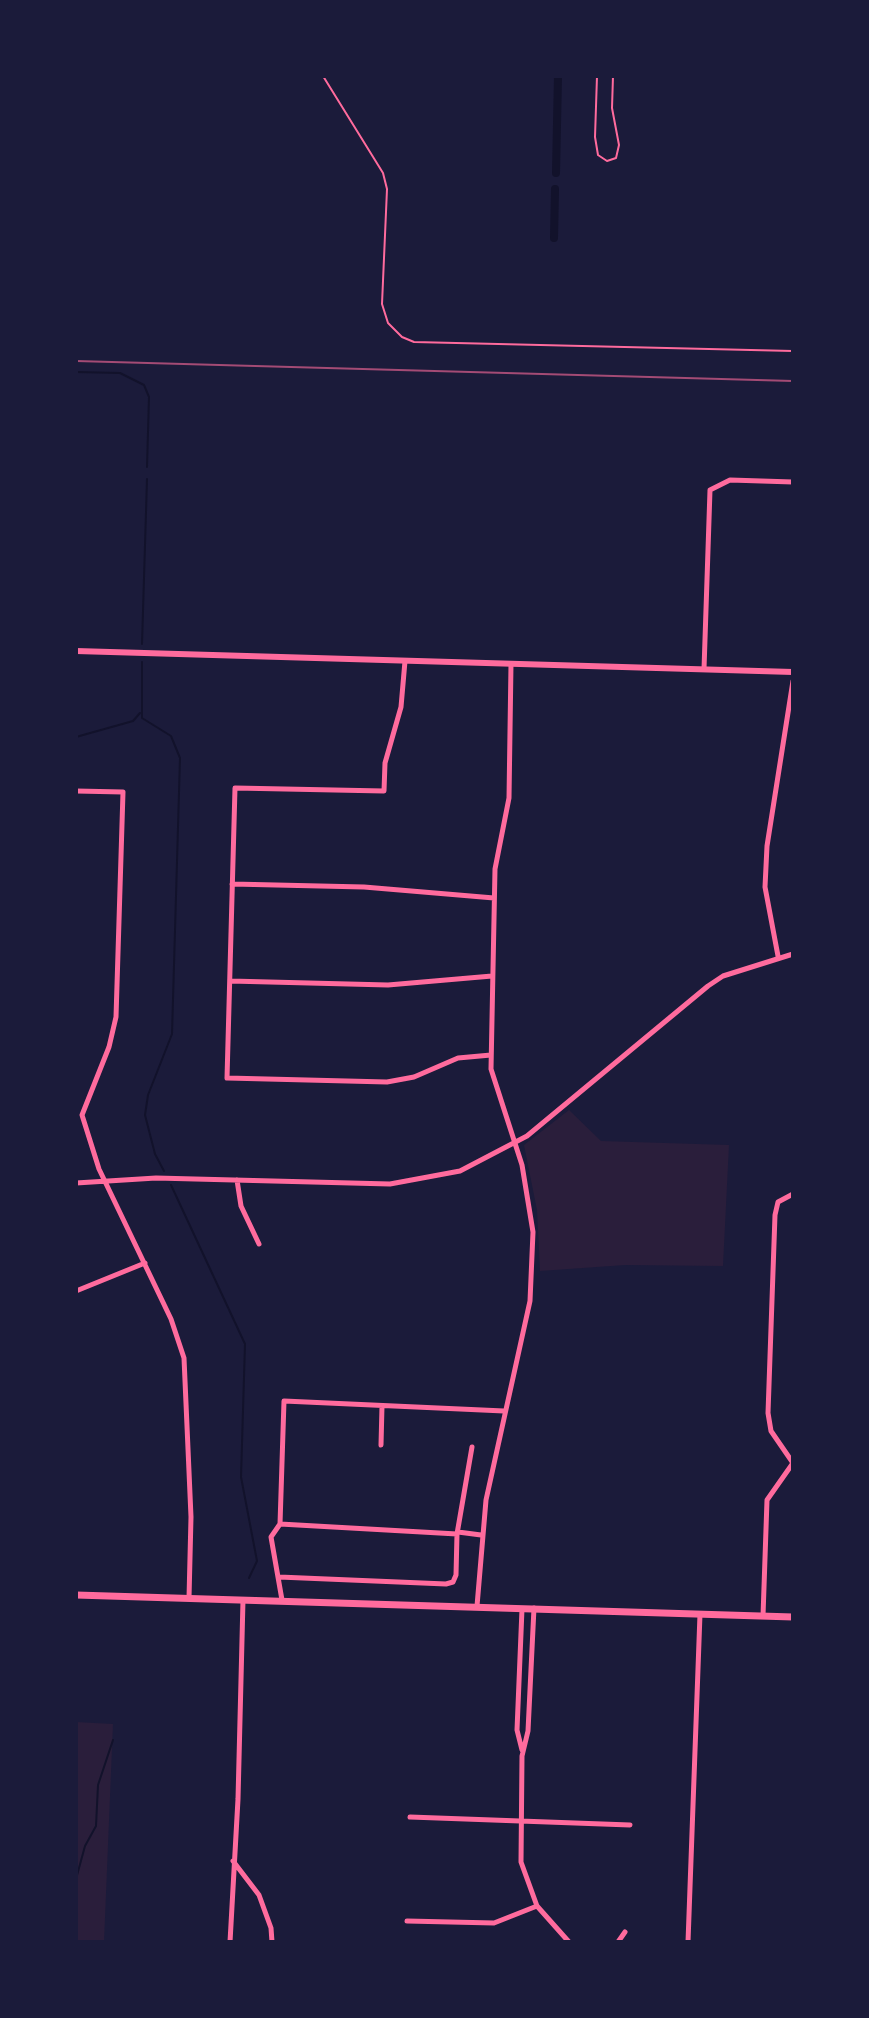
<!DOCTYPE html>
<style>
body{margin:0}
#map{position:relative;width:869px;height:2018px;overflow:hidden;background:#1b1b3a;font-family:Karla,sans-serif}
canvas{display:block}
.frame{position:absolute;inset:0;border:78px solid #1b1b3a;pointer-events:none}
</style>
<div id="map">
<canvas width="869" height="2018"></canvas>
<div class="frame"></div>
</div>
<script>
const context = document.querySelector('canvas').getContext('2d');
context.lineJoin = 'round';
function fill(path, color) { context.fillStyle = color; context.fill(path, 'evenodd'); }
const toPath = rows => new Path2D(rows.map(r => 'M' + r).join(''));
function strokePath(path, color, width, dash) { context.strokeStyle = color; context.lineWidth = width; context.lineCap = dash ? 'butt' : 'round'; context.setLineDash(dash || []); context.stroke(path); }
const green = toPath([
 [569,1110,601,1141,729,1145,723,1266,625,1265,540,1271,537,1210,524,1145],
 [76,1722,113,1724,104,1942,76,1942]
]);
const stream = toPath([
 [76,372,120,373,144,385,149,397,147,467],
 [142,644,147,479],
 [142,662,142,718,171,736,180,758,172,1034,148,1095,145,1115,155,1154,164,1171],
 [76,737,133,721,140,713],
 [171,1185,245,1344,241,1477,257,1561,249,1578],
 [76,1879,85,1846,96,1826,98,1785,113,1740]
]);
const canal = toPath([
 [556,173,558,76],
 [554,238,555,189]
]);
const service = toPath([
 [323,76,383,173,387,189,382,304,388,323,402,337,414,342,793,351],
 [597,76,595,137,598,155,607,161,616,158,619,145,612,108,613,76]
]);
const minor = toPath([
 [405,661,401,707,385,763,384,791,235,788,227,1078,387,1082,414,1077,458,1058,491,1055],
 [704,669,710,490,730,480,793,482],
 [76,791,123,792,116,1017,109,1047,82,1115,99,1169,171,1319,184,1358,191,1517,189,1598],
 [232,884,364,887,494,898],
 [778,956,765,887,767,846,793,681],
 [230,981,388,985,492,976],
 [237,1180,241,1206,259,1244],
 [76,1183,156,1178,390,1184,460,1171,527,1136,708,986,723,976,793,954],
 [76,1291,145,1263],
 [381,1445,382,1406],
 [793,1463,771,1431,768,1413,775,1215,778,1202,793,1194],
 [280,1524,284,1401,504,1411],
 [458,1532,481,1535],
 [457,1534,472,1447],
 [279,1577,446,1584,453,1582,456,1575,457,1534,280,1524,271,1537,282,1600],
 [477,1606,486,1500,530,1301,533,1232,522,1165,491,1069,495,869,509,798,511,664],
 [534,1608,528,1731,522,1756,521,1862,537,1906,569,1942],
 [763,1616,767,1500,793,1463],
 [522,1750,517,1730,522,1609],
 [410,1817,630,1825],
 [233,1861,259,1895,271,1928,272,1942],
 [407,1921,494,1923,537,1906],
 [230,1942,238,1799,243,1600],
 [618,1942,625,1932],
 [688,1942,700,1614]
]);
const tertiary = toPath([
 [76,651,793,672]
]);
const secondary = toPath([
 [76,1595,793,1617]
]);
const rail = toPath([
 [76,361,793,381]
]);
fill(green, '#2a1e3b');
strokePath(stream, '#12122b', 2);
strokePath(canal, '#12122b', 8);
strokePath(service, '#ff6b9d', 2);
strokePath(minor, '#ff6b9d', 5);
strokePath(tertiary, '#ff6b9d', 6);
strokePath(secondary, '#ff6b9d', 7);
strokePath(rail, '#a44b75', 2);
</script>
